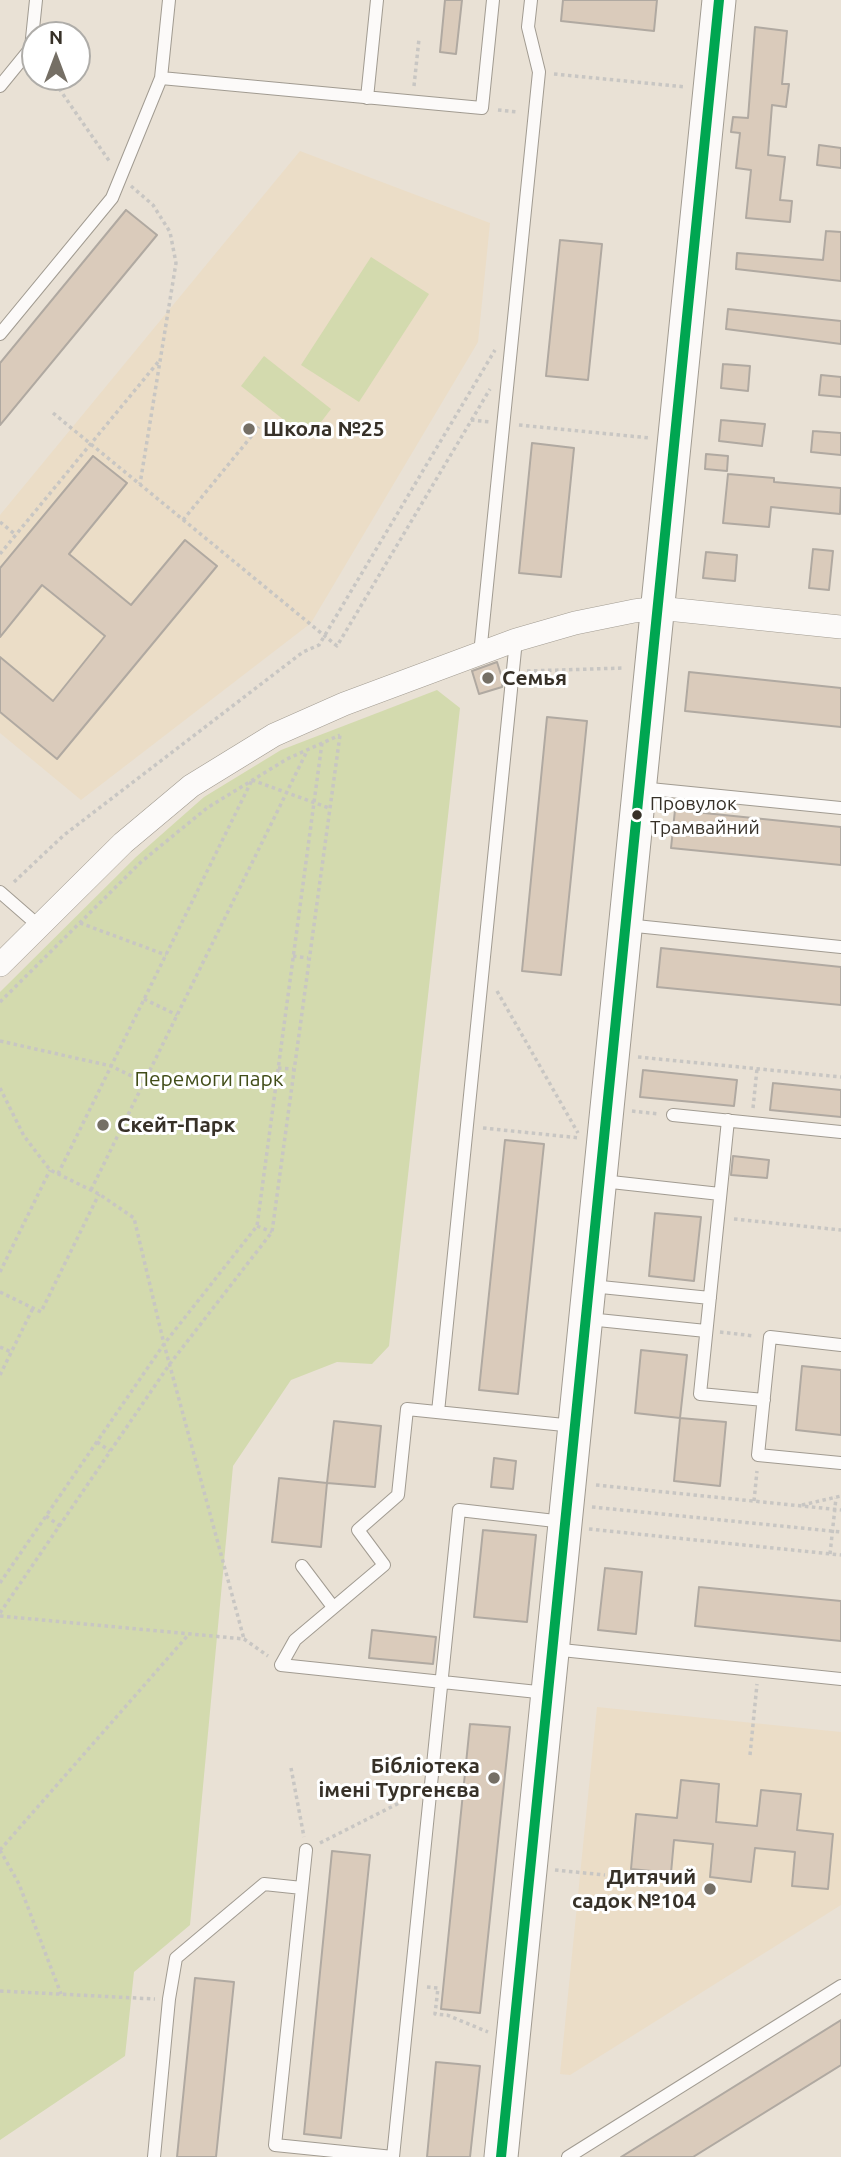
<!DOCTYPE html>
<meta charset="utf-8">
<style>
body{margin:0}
#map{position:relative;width:841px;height:2157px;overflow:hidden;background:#e9e1d5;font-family:Ubuntu,sans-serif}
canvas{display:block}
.north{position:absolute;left:21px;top:21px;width:70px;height:70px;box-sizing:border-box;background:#fff;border:2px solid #afada9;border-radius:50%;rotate:0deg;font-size:19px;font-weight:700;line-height:28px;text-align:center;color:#373128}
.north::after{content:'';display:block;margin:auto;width:24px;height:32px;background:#756f65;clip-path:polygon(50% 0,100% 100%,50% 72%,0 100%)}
</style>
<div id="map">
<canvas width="841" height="2157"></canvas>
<div class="north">N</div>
</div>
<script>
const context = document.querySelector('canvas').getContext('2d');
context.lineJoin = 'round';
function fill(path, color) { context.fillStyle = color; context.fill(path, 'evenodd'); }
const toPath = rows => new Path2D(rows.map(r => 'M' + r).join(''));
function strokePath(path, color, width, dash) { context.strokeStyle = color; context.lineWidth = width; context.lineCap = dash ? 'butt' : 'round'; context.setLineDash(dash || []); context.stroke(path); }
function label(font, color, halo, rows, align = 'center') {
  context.font = font + ' Ubuntu,sans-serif'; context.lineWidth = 6; context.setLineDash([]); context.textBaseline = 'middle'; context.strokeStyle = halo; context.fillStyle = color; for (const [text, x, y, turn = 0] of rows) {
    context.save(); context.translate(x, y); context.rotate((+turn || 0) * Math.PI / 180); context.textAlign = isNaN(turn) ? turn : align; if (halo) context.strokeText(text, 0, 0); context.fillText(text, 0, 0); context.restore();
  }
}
const built = toPath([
 [300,151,490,223,478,342,311,623,81,800,0,733,0,515],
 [597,1707,841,1732,841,1905,570,2075,560,2074]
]);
const green = toPath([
 [371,257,429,294,359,402,301,365],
 [264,356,331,409,308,439,241,386],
 [437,690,460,708,389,1346,372,1364,337,1362,291,1380,233,1466,190,1925,134,1972,125,2056,0,2140,0,992,136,857,204,797,281,750]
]);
const building = toPath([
 [445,0,462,0,456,54,440,52,445,0],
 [563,0,657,0,654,31,561,21,563,0],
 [755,27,787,31,782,84,789,84,786,107,772,105,768,155,785,157,780,200,792,201,790,222,746,218,751,170,736,168,740,133,731,132,733,117,748,118,755,27],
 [819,145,841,148,841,168,817,165,819,145],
 [126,210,157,235,0,425,0,363,126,210],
 [826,231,841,232,841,281,736,269,737,253,823,260,826,231],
 [560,240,602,244,588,380,546,376,560,240],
 [728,309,841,321,841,344,726,329,728,309],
 [723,364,750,366,748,391,721,388,723,364],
 [821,375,841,377,841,397,819,395,821,375],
 [721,420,765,424,762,446,719,441,721,420],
 [813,431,841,433,841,455,811,452,813,431],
 [532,443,574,448,561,577,519,573,532,443],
 [706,454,728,456,727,471,705,469,706,454],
 [93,456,127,483,69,554,131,605,185,540,217,566,57,759,0,712,0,657,53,701,105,636,42,585,0,637,0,568,93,456],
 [728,474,774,478,774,482,841,488,840,514,771,507,769,527,723,523,728,474],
 [813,549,833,551,829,590,809,588,813,549],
 [706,552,737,555,735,581,703,578,706,552],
 [497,662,503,681,502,687,479,694,472,671,497,662],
 [689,672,841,688,841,727,685,711,689,672],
 [547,717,587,721,561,975,522,971,547,717],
 [675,810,841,827,841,865,671,848,675,810],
 [661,948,841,967,841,1005,657,987,661,948],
 [643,1070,737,1080,734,1106,640,1097,643,1070],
 [773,1083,841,1090,841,1117,770,1110,773,1083],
 [505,1140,544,1144,518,1394,479,1390,505,1140],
 [733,1156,769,1160,767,1178,731,1175,733,1156],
 [655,1213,701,1217,694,1281,649,1276,655,1213],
 [641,1350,687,1355,680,1418,635,1413,641,1350],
 [802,1366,841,1370,841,1435,796,1430,802,1366],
 [680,1418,726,1422,720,1486,674,1481,680,1418],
 [334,1421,381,1426,375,1487,327,1483,334,1421],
 [494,1458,516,1461,513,1489,491,1487,494,1458],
 [279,1478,327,1483,321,1547,272,1542,279,1478],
 [483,1530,536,1535,527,1622,474,1617,483,1530],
 [605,1568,642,1572,636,1634,598,1630,605,1568],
 [699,1587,841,1601,841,1641,695,1626,699,1587],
 [372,1630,436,1637,433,1664,369,1658,372,1630],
 [470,1724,510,1727,480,2013,441,2009,470,1724],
 [681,1780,719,1784,716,1822,757,1826,761,1790,801,1794,797,1830,833,1834,828,1889,792,1886,795,1852,755,1848,751,1882,710,1877,713,1844,674,1840,671,1873,631,1869,636,1814,677,1818,681,1780],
 [332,1851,370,1855,341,2138,304,2134,332,1851],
 [195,1978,234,1982,216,2157,177,2157,195,1978],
 [841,2020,841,2065,693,2157,621,2157,841,2020],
 [436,2062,480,2066,470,2157,427,2157,436,2062]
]);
const path = toPath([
 [554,74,686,87],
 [51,77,110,162],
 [414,86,419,39],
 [498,110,518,112],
 [131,186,153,205,170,232,176,263,140,484],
 [53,413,337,646,490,389],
 [471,420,490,422],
 [519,425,650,438],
 [183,520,259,427],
 [0,522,16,535],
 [0,554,159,361],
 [527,671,624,668],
 [252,780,329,808],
 [14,882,64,835,303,652,319,645,495,350],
 [80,923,166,955],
 [293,956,308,958],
 [497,991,578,1133],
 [144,999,177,1015],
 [0,1002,141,862,207,808,287,759,340,735],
 [0,1041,111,1066,144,1082],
 [638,1057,841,1077],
 [278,1068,293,1069],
 [0,1088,24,1136,50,1170,99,1194,134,1218,164,1344,244,1639],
 [753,1108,757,1069],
 [632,1111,659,1114],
 [483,1128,580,1138],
 [58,1174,252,780],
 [91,1190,308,749],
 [734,1219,841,1230],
 [257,1226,272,1232],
 [0,1272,50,1170],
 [0,1292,41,1312,99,1194],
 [720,1332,754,1336],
 [0,1347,11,1352],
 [0,1375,33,1308],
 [97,1442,110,1451],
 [596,1485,841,1510],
 [754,1501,757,1471],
 [802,1505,841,1496],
 [592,1507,841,1532],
 [46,1516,60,1526],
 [589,1529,841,1555],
 [830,1554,836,1498],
 [0,1583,164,1344,257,1226,322,743],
 [0,1613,169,1365,272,1232,340,735],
 [0,1616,244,1639,268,1656],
 [750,1755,757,1684],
 [291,1768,304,1837],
 [320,1843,413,1796],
 [0,1850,189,1634],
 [0,1850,19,1884,61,1994],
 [555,1870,605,1875],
 [427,1987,438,1988,435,2014,447,2015,488,2032],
 [0,1991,155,1999]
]);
const lane = toPath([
 [161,78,482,108,493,0],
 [0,86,31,48,36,0],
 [367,98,377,0],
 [0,334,112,198,161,78,169,0],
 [480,654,539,72,528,27,531,0],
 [640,788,841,808],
 [0,892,39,926],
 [626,925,841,947],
 [673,1115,841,1132],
 [728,1120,700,1394,764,1400],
 [602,1181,720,1194],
 [591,1286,710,1298],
 [588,1319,706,1331],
 [841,1345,770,1337,758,1455,841,1463],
 [438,1412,516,640],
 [302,1566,333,1607],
 [552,1649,841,1679],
 [547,1693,281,1665,295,1640,384,1565,358,1530,398,1495,407,1409,574,1426],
 [306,1850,275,2145,393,2157],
 [154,2157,169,1999,176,1958,264,1884,302,1888],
 [393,2157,459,1510,564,1522],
 [568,2157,841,1986]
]);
const street = toPath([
 [0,965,123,843,191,786,274,735,344,704,516,640,575,623,634,611,658,608,841,627]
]);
const secondary = toPath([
 [501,2157,719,0]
]);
const bus1 = toPath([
 [501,2157,719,0]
]);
const markers = [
 [249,429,7,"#756f65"],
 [488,678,7,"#756f65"],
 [637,815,6,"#373128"],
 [103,1125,7,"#756f65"],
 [494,1778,7,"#756f65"],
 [710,1889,7,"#756f65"]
];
const busNames = [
 ["Провулок",650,804],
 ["Трамвайний",650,828]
];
const poiNames = [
 ["Школа №25",263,429],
 ["Семья",502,678],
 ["Скейт-Парк",117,1125],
 ["Бібліотека",480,1766,"right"],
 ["імені Тургенєва",480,1790,"right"],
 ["Дитячий",696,1877,"right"],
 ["садок №104",696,1901,"right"]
];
const parkNames = [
 ["Перемоги парк",209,1079]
];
fill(built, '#ebddc7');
fill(green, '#d3daae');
fill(building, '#dacbbb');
strokePath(building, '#b0a9a1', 2);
strokePath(lane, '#a19b91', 14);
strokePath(street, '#a19b91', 24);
strokePath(secondary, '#a19b91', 35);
strokePath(path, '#c8c6c3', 3.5, [3.5, 3.5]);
strokePath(lane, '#fcfaf9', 12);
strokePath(street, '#fcfaf9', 23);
strokePath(secondary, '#fcfaf9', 33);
strokePath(bus1, '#00a651', 10);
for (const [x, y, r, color] of markers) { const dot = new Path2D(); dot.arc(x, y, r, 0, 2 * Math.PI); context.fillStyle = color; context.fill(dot); strokePath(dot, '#fff', 2.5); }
label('19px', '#373128', '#fff', busNames, 'left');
label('bold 21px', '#373128', '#fff', poiNames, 'left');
label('21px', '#414d18', '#fff', parkNames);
</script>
